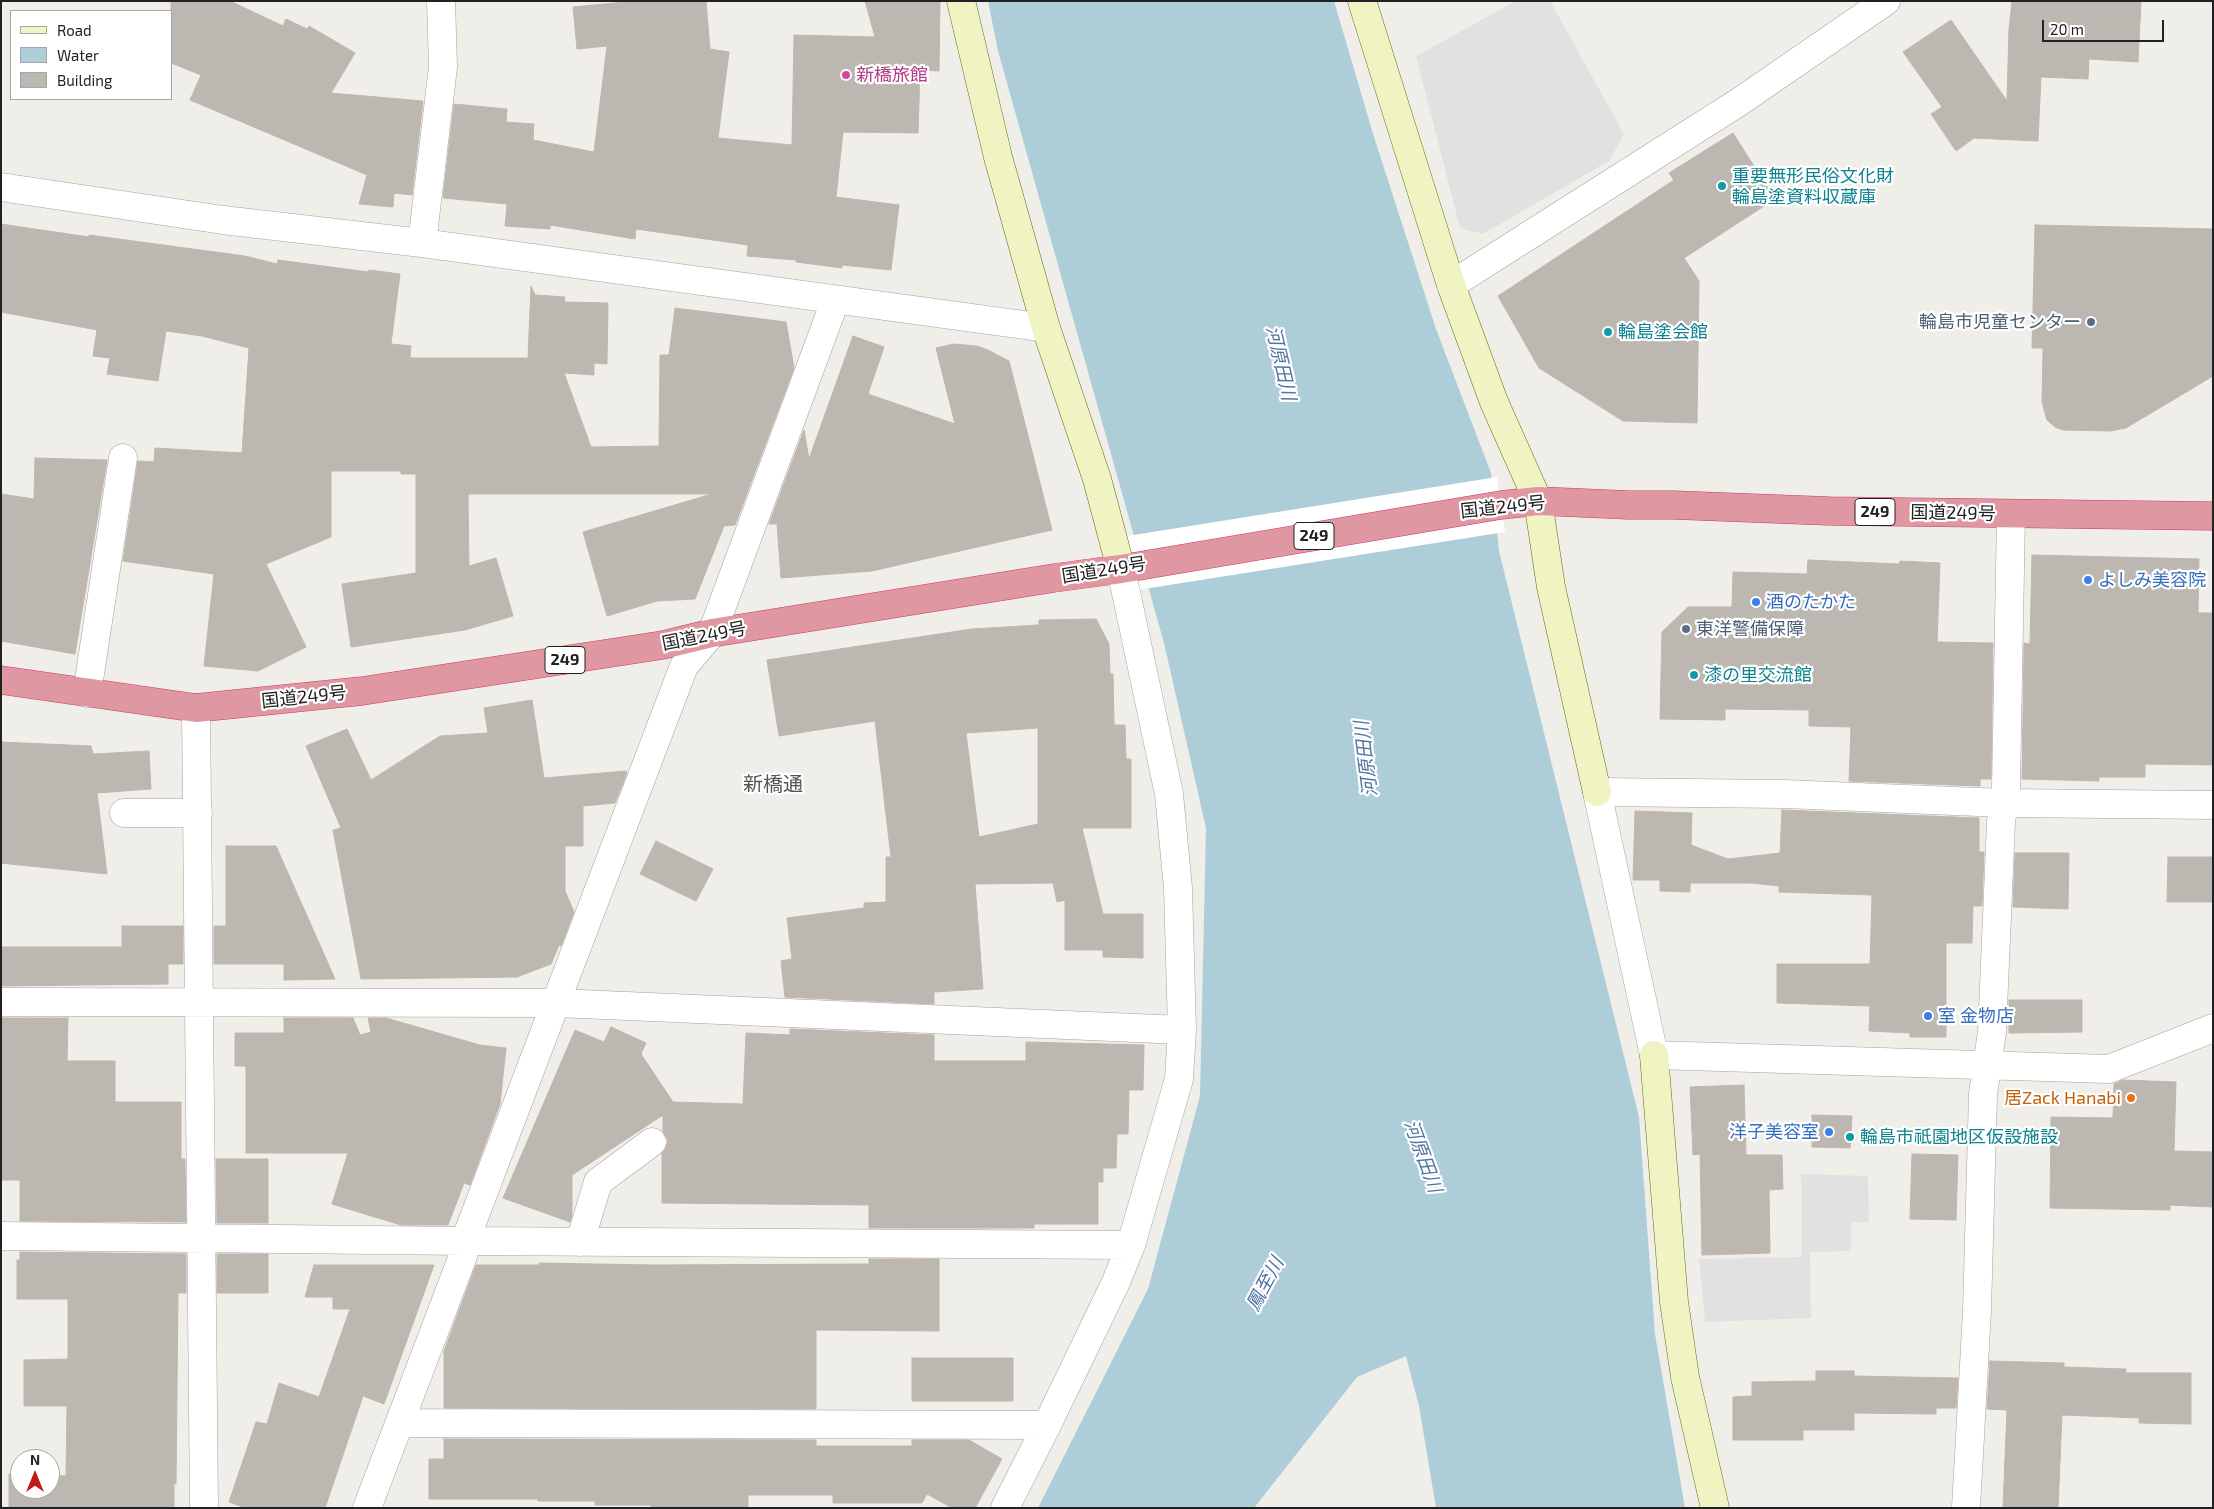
<!DOCTYPE html>
<meta charset="utf-8">
<style>
body{margin:0}
#map{position:relative;width:2214px;height:1509px;overflow:hidden;background:#f0eee8;font-family:"Exo 2",sans-serif}
canvas{display:block}
.frame{position:absolute;inset:0;border:2px solid #212121;pointer-events:none}
.legend{position:absolute;left:10px;top:10px;width:162px;height:90px;box-sizing:border-box;background:#fff;border:1px solid #a6a6a6;margin:0;padding:6px 9px;list-style:none;font-size:15px;color:#212121}
.legend li{display:flex;align-items:center;gap:10px;height:25px}
.legend b{width:25px;border:1px solid #a6a6a6}
.north{position:absolute;left:10px;top:1449px;width:50px;height:50px;box-sizing:border-box;background:#fff;border:1px solid #a6a6a6;border-radius:50%;rotate:0deg;font-size:14px;font-weight:700;line-height:20px;text-align:center;color:#212121}
.north::after{content:'';display:block;margin:auto;width:18px;height:22px;background:#bd1d14;clip-path:polygon(50% 0,100% 100%,50% 72%,0 100%)}
.scale{position:absolute;left:2042px;top:20px;width:122px;height:22px;box-sizing:border-box;border:2px solid #212121;border-top:0;padding-left:6px;font-size:15px;line-height:18px;white-space:nowrap;color:#212121;-webkit-text-stroke:4px #fff;paint-order:stroke}
</style>
<div id="map">
<canvas width="2214" height="1509"></canvas>
<div class="frame"></div>
<ul class="legend">
<li><b style="height:6px;background:#eff4c2"></b>Road</li>
<li><b style="height:14px;background:#adcdd9"></b>Water</li>
<li><b style="height:14px;background:#bdb7b1"></b>Building</li>
</ul>
<div class="north">N</div>
<div class="scale">20 m</div>
</div>
<script>
const context = document.querySelector('canvas').getContext('2d');
context.lineJoin = 'round';
function fill(path, color) { context.fillStyle = color; context.fill(path, 'evenodd'); }
const toPath = rows => new Path2D(rows.map(r => 'M' + r).join(''));
function strokePath(path, color, width, dash) { context.strokeStyle = color; context.lineWidth = width; context.lineCap = dash ? 'butt' : 'round'; context.setLineDash(dash || []); context.stroke(path); }
function label(font, color, halo, rows, align = 'center') {
  context.font = font + ' "Exo 2","Noto Sans JP",sans-serif'; context.lineWidth = 4.5; context.setLineDash([]); context.textBaseline = 'middle'; context.strokeStyle = halo; context.fillStyle = color; for (const [text, x, y, turn = 0] of rows) {
    context.save(); context.translate(x, y); context.rotate((+turn || 0) * Math.PI / 180); context.textAlign = isNaN(turn) ? turn : align; if (halo) context.strokeText(text, 0, 0); context.fillText(text, 0, 0); context.restore();
  }
}
const parking = toPath([
 [1516,1,1550,1,1624,134,1609,161,1483,234,1460,228,1416,56],
 [1801,1174,1868,1176,1869,1222,1851,1222,1851,1251,1810,1252,1811,1318,1705,1322,1699,1259,1802,1257]
]);
const water = toPath([
 [988,1,1334,1,1374,137,1436,329,1491,473,1499,551,1639,1117,1655,1334,1685,1508,1436,1508,1419,1406,1406,1356,1357,1377,1254,1508,1038,1508,1148,1289,1200,1096,1206,828,1164,643,998,51]
]);
const pier = toPath([
 [1497,477,1505,532,1131,591,1121,537]
]);
const building = toPath([
 [171,1,230,1,283,26,286,19,307,29,309,26,355,53,331,93,423,101,412,195,394,193,393,207,359,204,367,175,190,100,201,75,171,63,171,1],
 [636,1,706,1,710,49,729,52,718,138,792,145,794,35,875,37,865,1,940,1,939,71,920,70,918,133,843,132,836,197,899,205,891,270,842,265,842,268,796,262,796,260,747,256,748,245,636,229,635,239,550,225,550,229,505,226,507,204,443,198,454,104,507,109,506,122,534,124,533,140,594,152,607,46,577,49,573,7,636,1],
 [2012,1,2141,1,2138,62,2089,59,2088,79,2041,77,2038,141,1974,138,1956,151,1931,114,1942,107,1903,52,1951,20,2007,101,2009,29,2012,1],
 [1733,133,1775,199,1684,258,1699,281,1697,423,1623,421,1539,368,1498,296,1674,180,1669,173,1733,133],
 [1,224,89,237,89,235,245,256,277,264,278,260,368,272,369,270,400,274,391,344,411,346,410,358,528,358,531,286,535,295,565,297,564,302,608,303,607,364,594,363,594,375,564,373,591,447,659,446,660,355,669,355,675,308,786,322,794,368,735,525,724,526,695,599,657,601,607,616,583,532,712,494,468,494,469,566,496,558,513,616,465,630,351,647,342,584,416,573,416,474,401,474,401,471,331,471,331,537,266,564,306,647,258,671,204,666,214,574,123,561,138,461,154,462,155,448,242,453,249,348,202,336,166,331,158,381,107,374,110,358,93,356,97,330,1,312,1,224],
 [2035,225,2213,229,2213,376,2126,428,2110,431,2063,430,2055,427,2047,420,2042,402,2043,348,2032,348,2035,225],
 [853,336,884,347,868,394,955,424,936,348,954,344,977,346,988,350,1009,361,1052,530,872,571,781,578,777,524,769,524,804,430,809,459,853,336],
 [35,458,107,460,75,654,1,641,1,494,34,499,35,458],
 [2032,555,2199,559,2198,613,2213,613,2213,765,2145,764,2145,777,2099,777,2099,781,2022,779,2024,643,2030,644,2032,555],
 [1808,560,1899,564,1900,561,1940,563,1937,642,1993,643,1991,779,1980,779,1980,786,1849,781,1851,727,1809,726,1809,710,1725,709,1725,720,1660,719,1662,632,1688,607,1732,607,1733,572,1807,574,1808,560],
 [1096,619,1109,644,1110,674,1113,674,1114,725,1125,725,1126,759,1131,759,1131,828,1082,828,1103,914,1143,914,1143,958,1103,957,1103,950,1065,950,1065,900,1057,902,1053,883,975,884,983,989,934,992,934,1004,785,997,781,961,792,959,787,918,864,908,864,903,886,902,886,857,891,857,875,721,779,736,767,660,972,629,1039,625,1039,620,1096,619],
 [1038,728,1038,824,979,837,966,733,1038,728],
 [532,700,544,778,626,771,627,773,615,803,583,806,583,846,565,846,565,891,574,912,561,946,559,945,551,964,517,977,361,979,333,830,341,828,306,746,347,729,371,780,440,736,488,733,484,708,532,700],
 [1,742,91,746,93,754,149,751,151,789,97,793,107,874,1,863,1,742],
 [1782,810,1979,818,1979,852,1984,852,1982,906,1973,906,1972,943,1946,943,1946,1037,1910,1037,1910,1033,1869,1031,1870,1006,1777,1003,1777,964,1870,964,1872,895,1779,892,1779,886,1750,883,1690,883,1690,892,1660,891,1660,880,1633,880,1635,811,1692,813,1691,845,1728,859,1780,853,1782,810],
 [656,841,713,869,696,901,640,874,656,841],
 [226,846,276,846,335,979,284,980,284,964,214,964,214,926,226,926,226,846],
 [2015,853,2069,853,2068,909,2013,907,2015,853],
 [2168,857,2213,857,2213,902,2167,902,2168,857],
 [122,926,183,926,183,964,168,964,168,984,1,986,1,947,122,947,122,926],
 [2009,1000,2082,1000,2082,1032,2009,1033,2009,1000],
 [1,1018,68,1018,67,1061,115,1061,115,1102,181,1102,181,1159,185,1159,186,1222,20,1221,20,1180,1,1180,1,1018],
 [284,1018,353,1018,360,1035,371,1032,368,1018,386,1018,480,1045,506,1048,500,1104,470,1185,464,1183,448,1225,401,1225,332,1204,348,1153,246,1153,246,1066,235,1066,235,1033,284,1033,284,1018],
 [611,1027,646,1043,641,1054,673,1102,743,1104,746,1033,790,1035,790,1029,934,1035,934,1061,1026,1061,1026,1042,1144,1045,1143,1090,1129,1090,1128,1134,1117,1134,1116,1168,1103,1168,1103,1182,1098,1182,1098,1224,1034,1224,1034,1228,869,1228,869,1205,662,1203,662,1153,666,1148,668,1141,663,1131,663,1115,572,1175,572,1215,570,1222,503,1198,575,1030,604,1042,611,1027],
 [2123,1080,2176,1082,2174,1151,2213,1152,2213,1207,2170,1205,2170,1210,2050,1208,2051,1117,2113,1118,2114,1084,2123,1080],
 [1744,1085,1746,1155,1782,1155,1783,1189,1769,1190,1770,1253,1702,1255,1700,1154,1693,1155,1690,1087,1744,1085],
 [1812,1115,1852,1116,1850,1148,1812,1147,1812,1115],
 [1912,1154,1958,1155,1956,1220,1910,1219,1912,1154],
 [216,1159,268,1159,268,1223,217,1223,216,1159],
 [20,1252,186,1254,186,1293,178,1293,176,1484,174,1483,174,1508,9,1508,9,1474,20,1475,20,1489,50,1489,50,1475,66,1476,67,1406,24,1406,24,1360,68,1359,68,1299,17,1299,17,1260,20,1260,20,1252],
 [217,1254,268,1254,268,1293,217,1293,217,1254],
 [869,1259,939,1259,939,1331,816,1330,816,1409,444,1408,444,1351,476,1265,539,1265,539,1263,653,1265,869,1264,869,1259],
 [314,1265,434,1265,384,1404,363,1396,325,1508,246,1508,229,1502,256,1422,267,1424,279,1383,319,1397,350,1309,333,1309,333,1297,305,1297,314,1265],
 [912,1358,1013,1358,1013,1401,912,1401,912,1358],
 [1990,1361,2064,1363,2064,1367,2126,1369,2126,1373,2191,1373,2191,1424,2139,1423,2139,1418,2062,1415,2058,1508,2003,1507,2007,1410,1987,1409,1990,1361],
 [1816,1371,1854,1371,1854,1376,1958,1378,1956,1408,1936,1408,1936,1414,1854,1413,1854,1430,1803,1430,1803,1440,1733,1440,1733,1397,1752,1396,1752,1382,1816,1381,1816,1371],
 [444,1439,816,1440,816,1446,912,1446,912,1440,969,1440,1002,1459,975,1508,952,1508,927,1494,922,1503,833,1503,833,1495,748,1495,748,1507,651,1507,651,1505,595,1505,595,1501,538,1501,538,1499,429,1499,429,1459,444,1459,444,1439]
]);
const street = toPath([
 [1,187,223,220,422,243,1046,328],
 [422,243,443,67,441,1],
 [1451,285,1739,102,1886,1],
 [87,693,123,458],
 [196,708,204,1508],
 [2213,805,2003,803,1784,794,1597,792,1654,1055,2109,1069,2213,1028],
 [124,813,198,813],
 [1,1002,557,1003,1182,1030],
 [1,1236,465,1241,1131,1245],
 [580,1242,598,1182,652,1142],
 [400,1423,1047,1425],
 [367,1508,463,1256,465,1241,684,666,712,633,835,301],
 [1005,1508,1047,1425,1116,1282,1131,1245,1179,1079,1182,1030,1178,888,1169,794,1121,569],
 [1966,1508,1977,1311,1983,1094,1992,1032,2001,822,2006,787,2011,515]
]);
const secondary = toPath([
 [961,1,998,157,1046,328,1097,479,1121,569],
 [1362,1,1451,285,1494,402,1538,501,1551,587,1597,792],
 [1654,1055,1674,1302,1685,1377,1715,1508]
]);
const highway = toPath([
 [1,680,196,708,362,691,663,645,712,633,1054,578,1121,569,1501,505,1538,501,1629,505,1673,505,1829,511,2213,516]
]);
const markers = [
 [846,75,5,"#d1479c"],
 [1722,186,5,"#0f9aa8"],
 [2091,322,5,"#5c6f8a"],
 [1608,332,5,"#0f9aa8"],
 [2088,580,5,"#3f7fe0"],
 [1756,602,5,"#3f7fe0"],
 [1686,629,5,"#5c6f8a"],
 [1694,675,5,"#0f9aa8"],
 [1928,1016,5,"#3f7fe0"],
 [2131,1098,5,"#e8710a"],
 [1829,1132,5,"#3f7fe0"],
 [1850,1137,5,"#0f9aa8"]
];
const shields = [
 [1875,512,40],
 [1314,536,40],
 [565,660,40]
];
const shieldNames = [
 ["249",1875,512],
 ["249",1314,536],
 ["249",565,660]
];
const hotelNames = [
 ["新橋旅館",856,75]
];
const cultureNames = [
 ["重要無形民俗文化財",1732,176],
 ["輪島塗資料収蔵庫",1732,197],
 ["輪島塗会館",1618,332],
 ["漆の里交流館",1704,675],
 ["輪島市祇園地区仮設施設",1860,1137]
];
const serviceNames = [
 ["輪島市児童センター",2081,322],
 ["東洋警備保障",1696,629,"left"]
];
const streetNames = [
 ["国道249号",1503,507,-6],
 ["国道249号",1953,513,1],
 ["国道249号",1104,570,-9],
 ["国道249号",704,636,-11],
 ["国道249号",304,697,-6]
];
const shopNames = [
 ["よしみ美容院",2098,580],
 ["酒のたかた",1766,602],
 ["室 金物店",1938,1016],
 ["洋子美容室",1819,1132,"right"]
];
const foodNames = [
 ["居Zack Hanabi",2121,1098]
];
const waterNames = [
 ["河原田川",1281,363,77],
 ["河原田川",1366,759,-97],
 ["河原田川",1423,1156,70],
 ["鳳至川",1265,1284,-62]
];
const quarterNames = [
 ["新橋通",773,784]
];
fill(parking, '#e1e1e1');
fill(water, '#adcdd9');
fill(pier, '#fff');
fill(building, '#bdb7b1');
strokePath(building, '#c0b6ac', 1);
strokePath(street, '#a2a2a2', 29);
strokePath(secondary, '#606f10', 29);
strokePath(highway, '#ca3963', 29);
strokePath(street, '#fff', 28);
strokePath(secondary, '#eff4c2', 28);
strokePath(highway, '#df98a2', 28);
for (const [x, y, r, color] of markers) { const dot = new Path2D(); dot.arc(x, y, r, 0, 2 * Math.PI); context.fillStyle = color; context.fill(dot); strokePath(dot, '#fff', 2); }
for (const [x, y, w] of shields) { const box = new Path2D(); box.roundRect(x - w / 2, y - 13.5, w, 27, 4); context.fillStyle = '#fff'; context.fill(box); strokePath(box, '#212121', 1); }
label('bold 16px', '#212121', null, shieldNames);
label('18px', '#b23c85', '#fff', hotelNames, 'left');
label('18px', '#0d838f', '#fff', cultureNames, 'left');
label('18px', '#4e5e75', '#fff', serviceNames, 'right');
label('18px', '#212121', '#fff', streetNames);
label('18px', '#366cbe', '#fff', shopNames, 'left');
label('18px', '#c56008', '#fff', foodNames, 'right');
label('italic 19px', '#5375a0', '#fff', waterNames);
label('20px', '#545454', '#fff', quarterNames);
</script>
